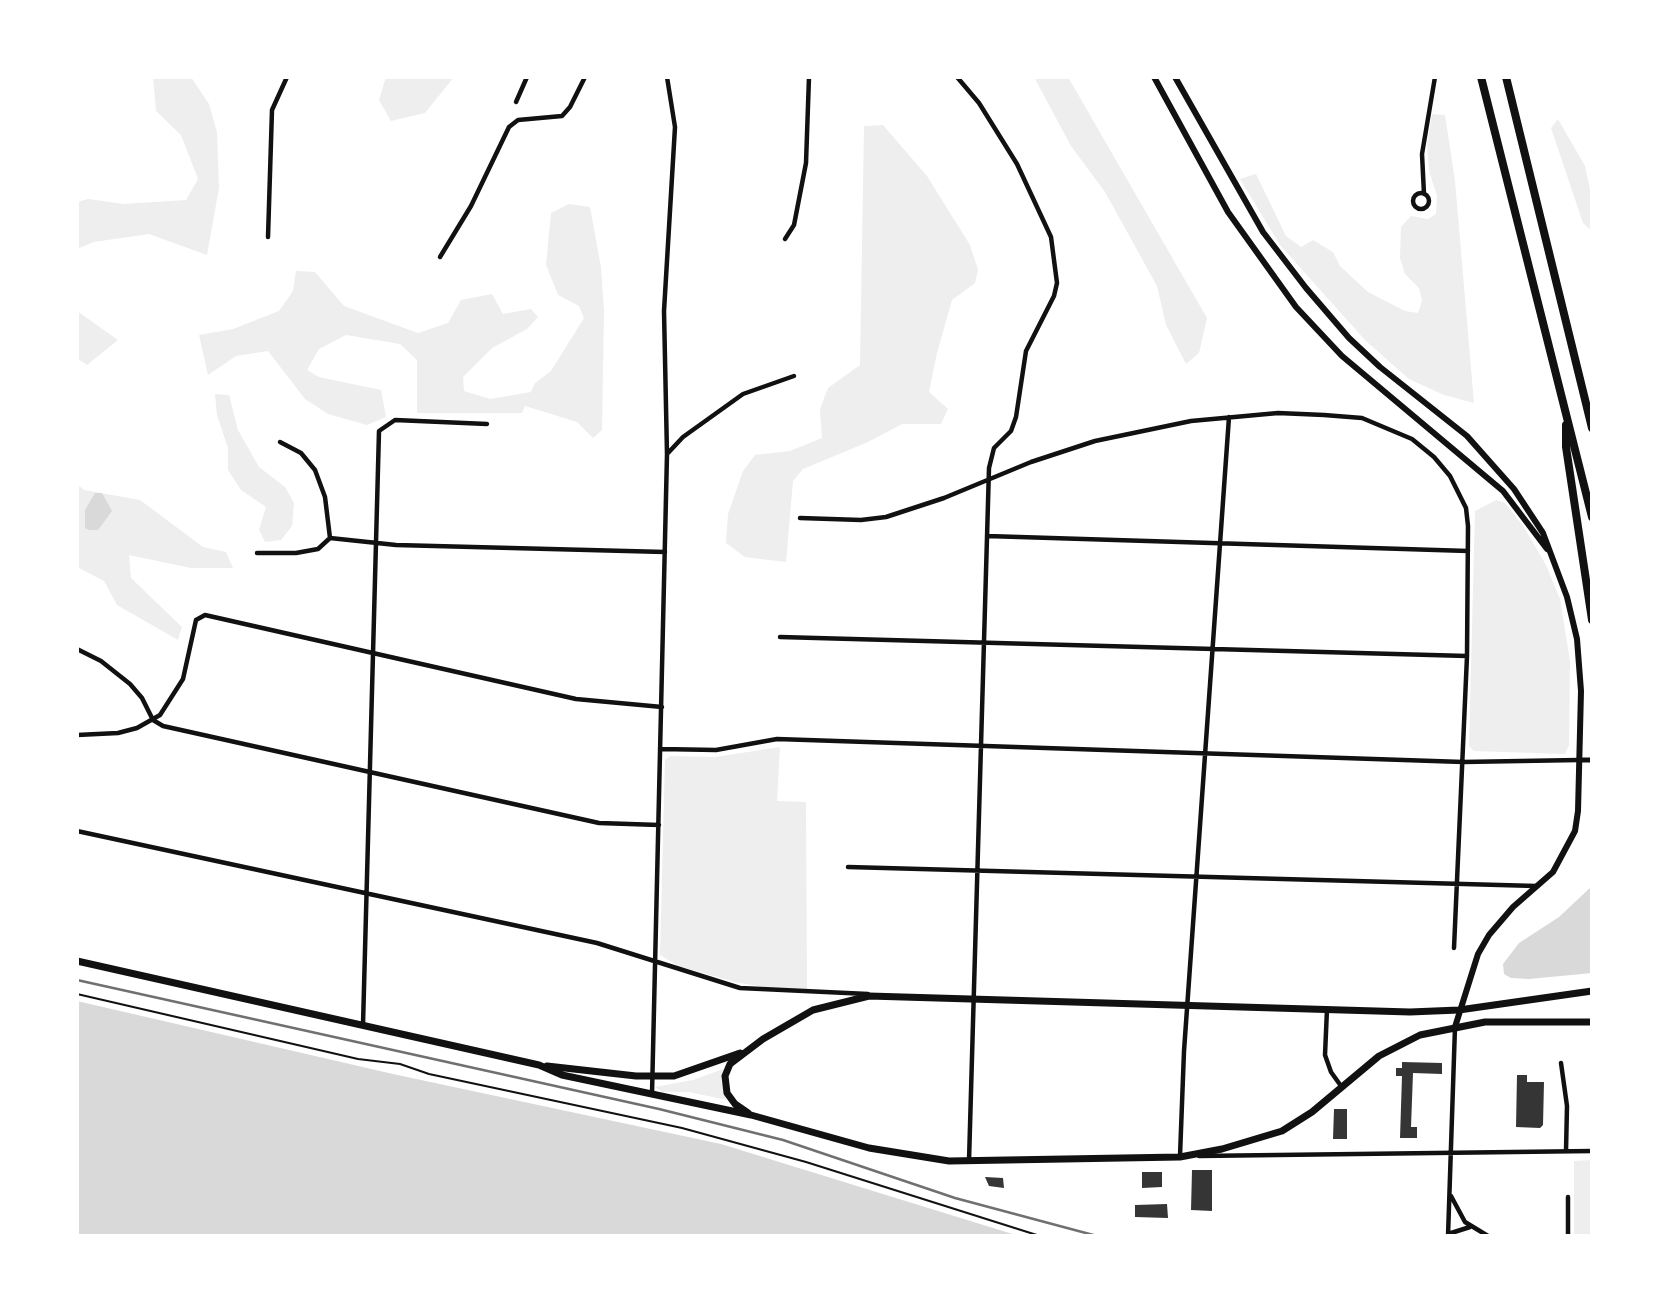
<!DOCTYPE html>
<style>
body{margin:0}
#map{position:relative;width:1669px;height:1313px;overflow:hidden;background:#fff;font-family:Ubuntu,sans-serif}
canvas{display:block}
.frame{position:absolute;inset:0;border:79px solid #fff;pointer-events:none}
</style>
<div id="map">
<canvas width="1669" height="1313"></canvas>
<div class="frame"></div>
</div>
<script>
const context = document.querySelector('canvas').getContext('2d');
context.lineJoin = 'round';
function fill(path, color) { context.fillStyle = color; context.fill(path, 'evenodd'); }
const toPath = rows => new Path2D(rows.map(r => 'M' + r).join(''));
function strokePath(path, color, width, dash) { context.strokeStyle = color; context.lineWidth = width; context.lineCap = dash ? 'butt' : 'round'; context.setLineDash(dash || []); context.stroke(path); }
const green = toPath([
 [153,77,191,77,209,104,217,132,219,188,207,255,149,234,94,242,77,249,77,202,88,199,124,204,186,200,198,179,181,135,156,111],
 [386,77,454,77,425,113,391,121,379,100],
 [1034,77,1068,77,1207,318,1199,353,1186,364,1166,325,1157,286,1105,192,1071,146],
 [1432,114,1445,115,1455,181,1474,403,1444,395,1409,379,1365,340,1280,245,1240,179,1256,174,1286,236,1301,247,1313,240,1333,252,1340,266,1368,292,1405,311,1418,313,1422,301,1419,288,1405,274,1400,258,1401,227,1411,216,1428,219,1436,214,1437,196,1429,171,1427,145],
 [1558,119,1585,166,1592,198,1592,231,1583,223,1551,128],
 [883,125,927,176,970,245,978,270,975,283,952,300,937,353,929,392,948,409,941,424,902,424,868,442,803,469,793,481,786,562,745,557,726,543,728,514,743,471,755,455,790,451,822,438,820,409,828,388,860,365,864,126],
 [569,204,590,207,601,267,604,312,602,430,593,438,577,422,525,406,522,413,417,413,417,360,400,344,346,335,319,349,307,370,319,377,381,390,386,417,367,425,328,414,305,399,268,351,236,356,208,375,199,335,233,329,279,311,293,291,296,271,315,272,344,306,418,333,448,323,461,300,492,294,503,314,531,309,538,317,527,329,492,348,463,377,464,391,490,399,531,392,535,383,551,371,584,318,579,306,558,295,546,265,551,213],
 [77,311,118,340,87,365,77,358],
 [215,394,229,395,238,430,259,467,285,487,294,503,292,526,281,540,265,542,259,530,266,507,241,490,228,470,228,448,217,415],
 [77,484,84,490,140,500,203,547,226,552,233,568,191,568,129,555,131,578,182,627,178,640,117,605,104,581,77,567],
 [1496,500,1505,503,1524,527,1546,565,1560,599,1570,661,1569,745,1565,754,1474,751,1469,746,1475,511],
 [780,747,777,801,806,802,807,989,769,988,735,982,678,966,660,955,665,760,670,756,715,757],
 [723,1069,721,1081,727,1100,689,1092,662,1092,655,1087,693,1080],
 [1592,1160,1592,1236,1574,1236,1574,1161]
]);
const water = toPath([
 [95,493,102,493,112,511,98,530,89,530,85,528,85,510],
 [1592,886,1592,973,1529,979,1511,978,1504,974,1503,964,1519,943,1559,917],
 [77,1001,393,1074,721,1144,1019,1236,77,1236]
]);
const building = toPath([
 [1402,1062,1442,1063,1442,1074,1413,1073,1411,1127,1417,1127,1417,1138,1400,1138,1402,1076,1396,1076,1396,1068,1402,1068],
 [1517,1075,1527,1075,1527,1082,1544,1082,1543,1125,1540,1128,1516,1127],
 [1334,1109,1347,1109,1347,1139,1333,1139],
 [1192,1170,1212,1170,1212,1211,1191,1210],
 [1142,1172,1162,1172,1162,1187,1142,1188],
 [985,1177,1003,1178,1004,1188,989,1186],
 [1167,1204,1168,1218,1135,1217,1135,1205]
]);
const path = toPath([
 [77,994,358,1059,400,1064,429,1074,682,1128,806,1162,1040,1236]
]);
const minor = toPath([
 [957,77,979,103,1017,164,1051,237,1057,283,1054,296,1026,351,1016,417,1011,431,994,448,989,468,969,1161],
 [516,102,527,77],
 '1413 201a8 8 0 1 1 16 0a8 8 0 1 1-16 0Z',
 [1424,194,1422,154,1435,77],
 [268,237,272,110,287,77],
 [785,239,794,225,806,163,809,77],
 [440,257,471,206,509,127,518,120,562,116,570,107,585,77],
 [280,442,301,453,315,470,325,497,330,538],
 [668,453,683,437,743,394,794,376],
 [800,518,861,520,886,517,944,498,1031,462,1095,441,1191,421,1278,413,1324,415,1362,418,1412,439,1434,457,1450,476,1466,508,1468,526,1467,656,1454,948],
 [987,536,1468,551],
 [330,538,396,545,665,552],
 [257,553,296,553,318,549,330,538],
 [780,637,1467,656],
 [77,649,101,661,130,684,142,698,153,720,163,726,599,823,659,825],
 [77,735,118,733,137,728,160,715,183,679,196,620,205,615,576,699,662,707],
 [661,749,716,750,777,739,1463,762,1579,760],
 [77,831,597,943,740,988,868,994],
 [848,867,1536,886],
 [1327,1009,1325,1055,1331,1072,1341,1086],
 [363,1025,379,431,395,420,487,424],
 [1561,1063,1567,1106,1566,1151],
 [652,1094,667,454,664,311,675,127,667,77],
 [1180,1156,1184,1051,1229,417],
 [1199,1156,1592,1151],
 [1451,1196,1465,1222,1488,1236],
 [1568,1197,1568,1236],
 [1448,1234,1470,1227],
 [1448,1236,1455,1027]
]);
const tertiary = toPath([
 [1580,760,1592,760]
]);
const secondary = toPath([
 [1154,77,1228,212,1296,307,1342,356,1503,491,1547,549],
 [1175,77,1263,232,1306,288,1349,338,1380,367,1467,436,1514,489,1543,533,1567,597,1577,639,1581,691,1578,811,1575,831,1553,872,1513,907,1489,935,1478,954,1455,1027]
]);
const primary = toPath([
 [77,961,539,1065,562,1075,751,1115,869,1148,949,1161,1180,1157,1222,1149,1282,1131,1312,1112,1379,1056,1420,1035,1485,1022,1592,1022],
 [547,1066,636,1076,674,1076,740,1053],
 [748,1113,735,1104,727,1093,725,1076,730,1064,763,1039,813,1010,869,996,1410,1012,1459,1010,1592,991]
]);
const motorway = toPath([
 [1481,77,1592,517],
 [1506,77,1592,428],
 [1566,425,1566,447,1592,620]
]);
const rail = toPath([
 [77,980,659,1109,783,1140,955,1198,1097,1236]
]);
fill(green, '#eee');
fill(water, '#d9d9d9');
fill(building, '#353535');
strokePath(path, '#111', 2);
strokePath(minor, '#111', 4.5);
strokePath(tertiary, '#111', 5);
strokePath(secondary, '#111', 6);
strokePath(primary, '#111', 7);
strokePath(motorway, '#111', 8);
strokePath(rail, '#707070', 2.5);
</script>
